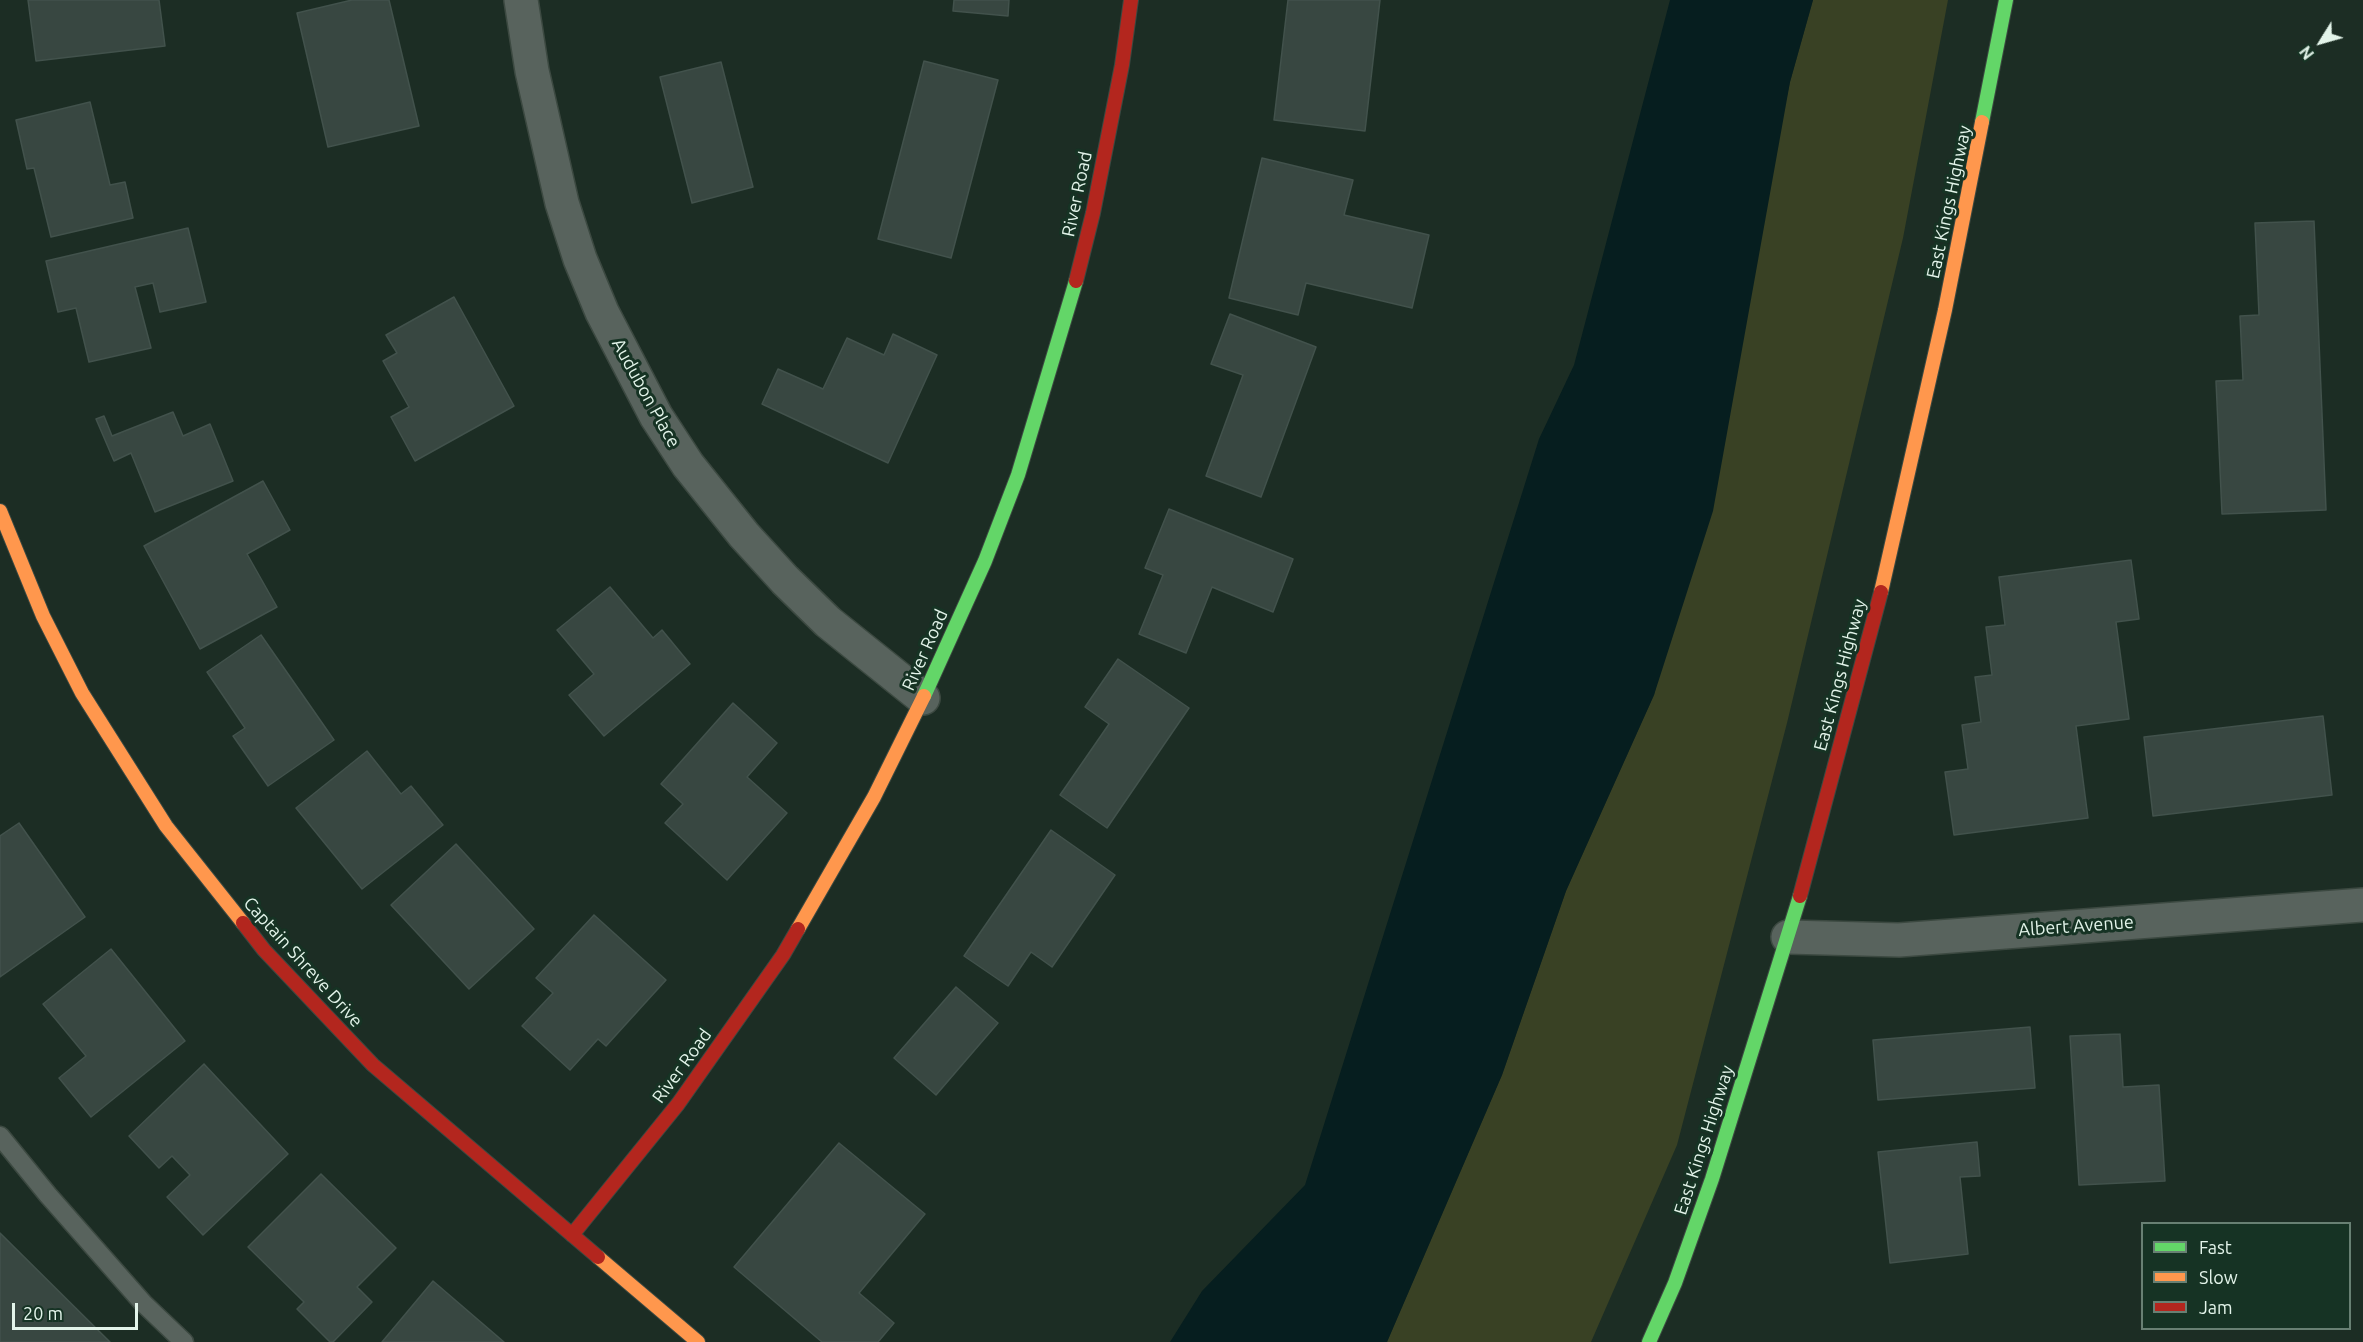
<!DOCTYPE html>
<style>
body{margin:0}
#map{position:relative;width:2363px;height:1342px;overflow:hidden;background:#1c2d24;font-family:Ubuntu,sans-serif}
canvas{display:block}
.legend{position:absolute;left:2141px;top:1222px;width:210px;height:108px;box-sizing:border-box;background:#163324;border:2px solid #688073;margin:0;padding:8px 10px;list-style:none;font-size:18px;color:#e3f4ea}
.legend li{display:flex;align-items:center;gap:12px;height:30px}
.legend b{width:30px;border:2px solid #688073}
.north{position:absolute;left:2291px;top:12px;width:60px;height:60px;-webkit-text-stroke:4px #163324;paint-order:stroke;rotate:233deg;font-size:16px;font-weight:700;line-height:24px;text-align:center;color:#e3f4ea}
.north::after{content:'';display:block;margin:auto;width:21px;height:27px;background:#e3f4ea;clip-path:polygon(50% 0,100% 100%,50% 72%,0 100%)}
.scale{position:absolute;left:12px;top:1303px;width:126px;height:27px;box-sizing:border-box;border:3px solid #e3f4ea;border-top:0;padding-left:8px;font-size:18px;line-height:21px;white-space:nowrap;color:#e3f4ea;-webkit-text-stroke:4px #163324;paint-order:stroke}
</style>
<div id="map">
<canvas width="2363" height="1342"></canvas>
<ul class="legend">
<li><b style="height:8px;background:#63d668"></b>Fast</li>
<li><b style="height:8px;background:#ff974d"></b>Slow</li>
<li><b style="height:8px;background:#b3261e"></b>Jam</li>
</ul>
<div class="north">N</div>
<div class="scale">20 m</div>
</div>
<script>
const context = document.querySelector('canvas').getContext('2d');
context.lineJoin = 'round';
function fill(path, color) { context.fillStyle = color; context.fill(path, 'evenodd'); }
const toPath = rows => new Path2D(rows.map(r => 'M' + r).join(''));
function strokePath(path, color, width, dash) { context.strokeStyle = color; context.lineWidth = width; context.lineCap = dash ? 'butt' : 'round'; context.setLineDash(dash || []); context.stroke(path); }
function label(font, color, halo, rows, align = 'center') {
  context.font = font + ' Ubuntu,sans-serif'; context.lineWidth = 6; context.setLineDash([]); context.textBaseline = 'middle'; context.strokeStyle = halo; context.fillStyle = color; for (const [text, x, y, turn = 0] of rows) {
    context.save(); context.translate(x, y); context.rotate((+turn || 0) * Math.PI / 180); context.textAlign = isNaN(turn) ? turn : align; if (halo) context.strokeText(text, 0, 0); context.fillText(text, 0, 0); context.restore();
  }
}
const green = toPath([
 [1813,0,1948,0,1903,238,1787,723,1677,1145,1591,1342,1387,1342,1502,1075,1566,891,1654,695,1790,82]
]);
const water = toPath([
 [1670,0,1813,0,1790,82,1713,511,1654,695,1566,891,1502,1075,1387,1342,1170,1342,1202,1291,1305,1185,1539,439,1574,365]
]);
const building = toPath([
 [28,0,159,0,165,46,36,61,28,0],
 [352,0,389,0,419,126,328,147,297,13,352,0],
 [954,0,1009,0,1008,16,953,11,954,0],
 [1288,0,1380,0,1365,131,1274,120,1288,0],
 [924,61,998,80,951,258,878,239,924,61],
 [721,62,753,187,692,203,660,77,721,62],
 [90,102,110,185,125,182,133,218,51,237,34,168,27,169,16,120,90,102],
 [1262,158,1353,180,1344,215,1429,235,1412,308,1306,283,1298,315,1229,298,1262,158],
 [2314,221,2326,510,2222,514,2216,381,2243,380,2240,316,2259,315,2255,223,2314,221],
 [188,228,206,302,160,312,153,283,135,287,151,348,89,362,76,308,58,312,46,261,188,228],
 [454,297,514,406,415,461,391,417,409,407,383,361,397,353,386,335,454,297],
 [1230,314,1316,347,1261,497,1206,476,1243,375,1211,364,1230,314],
 [893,334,937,355,888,463,762,404,778,369,823,389,847,338,884,355,893,334],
 [173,412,183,436,210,424,233,481,155,512,131,453,114,461,96,419,104,416,112,436,173,412],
 [263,481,290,530,247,554,277,607,200,649,144,546,263,481],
 [1169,509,1293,559,1273,612,1212,587,1186,653,1139,634,1163,575,1145,568,1169,509],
 [2131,560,2139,619,2116,622,2129,719,2076,726,2088,818,1954,835,1945,772,1968,769,1962,725,1981,722,1975,677,1992,675,1986,627,2005,625,1999,577,2131,560],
 [610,587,653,638,662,630,690,664,604,736,569,695,594,674,557,630,610,587],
 [261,635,334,740,268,786,233,736,245,728,207,672,261,635],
 [1118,659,1189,708,1107,828,1060,795,1109,724,1085,707,1118,659],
 [733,703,777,743,747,777,787,813,727,880,665,823,683,804,661,784,733,703],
 [2323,716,2332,795,2153,816,2144,737,2323,716],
 [367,751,401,794,411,786,443,825,362,889,296,808,367,751],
 [19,823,85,917,0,977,0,836,19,823],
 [1051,830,1115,875,1052,967,1031,952,1008,986,964,956,1051,830],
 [456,844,534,929,469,989,391,905,456,844],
 [594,915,666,980,606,1046,598,1039,570,1070,522,1026,553,993,536,978,594,915],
 [111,949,185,1041,91,1117,59,1078,86,1056,43,1004,111,949],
 [956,987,998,1023,936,1095,894,1058,956,987],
 [2030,1027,2035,1088,1878,1100,1873,1040,2030,1027],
 [2120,1034,2123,1087,2159,1085,2165,1181,2079,1185,2070,1036,2120,1034],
 [204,1064,288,1154,203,1235,167,1197,190,1175,172,1156,159,1168,129,1136,204,1064],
 [1977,1142,1980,1176,1960,1177,1968,1254,1890,1263,1878,1152,1977,1142],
 [839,1143,925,1214,859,1293,894,1323,878,1342,822,1342,734,1267,839,1143],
 [321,1174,396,1248,357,1287,372,1302,333,1342,330,1342,297,1309,304,1302,248,1247,321,1174],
 [0,1233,110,1342,0,1342,0,1233],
 [433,1281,504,1342,382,1342,433,1281]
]);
const lane = toPath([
 [0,1136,48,1195,143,1303,184,1342]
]);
const street = toPath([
 [521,0,532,71,562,203,580,259,602,312,656,416,688,465,744,535,785,580,828,622,923,698],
 [1788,937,1899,940,2363,905]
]);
const fast = toPath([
 [1982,122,2006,0],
 [924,696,985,561,1018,475,1076,281],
 [1649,1342,1675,1283,1712,1179,1800,896]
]);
const slow = toPath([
 [0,511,43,616,82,693,166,826,243,923],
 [1881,592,1945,310,1982,122],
 [798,929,874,797,924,696],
 [598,1257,698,1342]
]);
const jam = toPath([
 [1076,281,1093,213,1122,65,1131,0],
 [1800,896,1881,592],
 [243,923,264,950,373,1065,598,1257],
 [572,1235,678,1104,783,955,798,929]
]);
const streetNames = [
 ["River Road",1077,194,-78],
 ["East Kings Highway",1949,202,-78],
 ["Audubon Place",646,393,61],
 ["River Road",925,650,-66],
 ["East Kings Highway",1840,675,-75],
 ["Albert Avenue",2076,926,-4],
 ["Captain Shreve Drive",303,962,48],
 ["River Road",682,1066,-54],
 ["East Kings Highway",1704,1140,-72]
];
fill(green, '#394124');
fill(water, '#061e1f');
fill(building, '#384741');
strokePath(building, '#42524c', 1.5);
strokePath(lane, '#3c4941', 21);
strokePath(street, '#3c4941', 36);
strokePath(fast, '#3c4941', 16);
strokePath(slow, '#3c4941', 16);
strokePath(jam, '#3c4941', 16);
strokePath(lane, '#58635d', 18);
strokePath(street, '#58635d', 33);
strokePath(fast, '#63d668', 14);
strokePath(slow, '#ff974d', 14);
strokePath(jam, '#b3261e', 14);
label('18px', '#e3f4ea', '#163324', streetNames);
</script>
